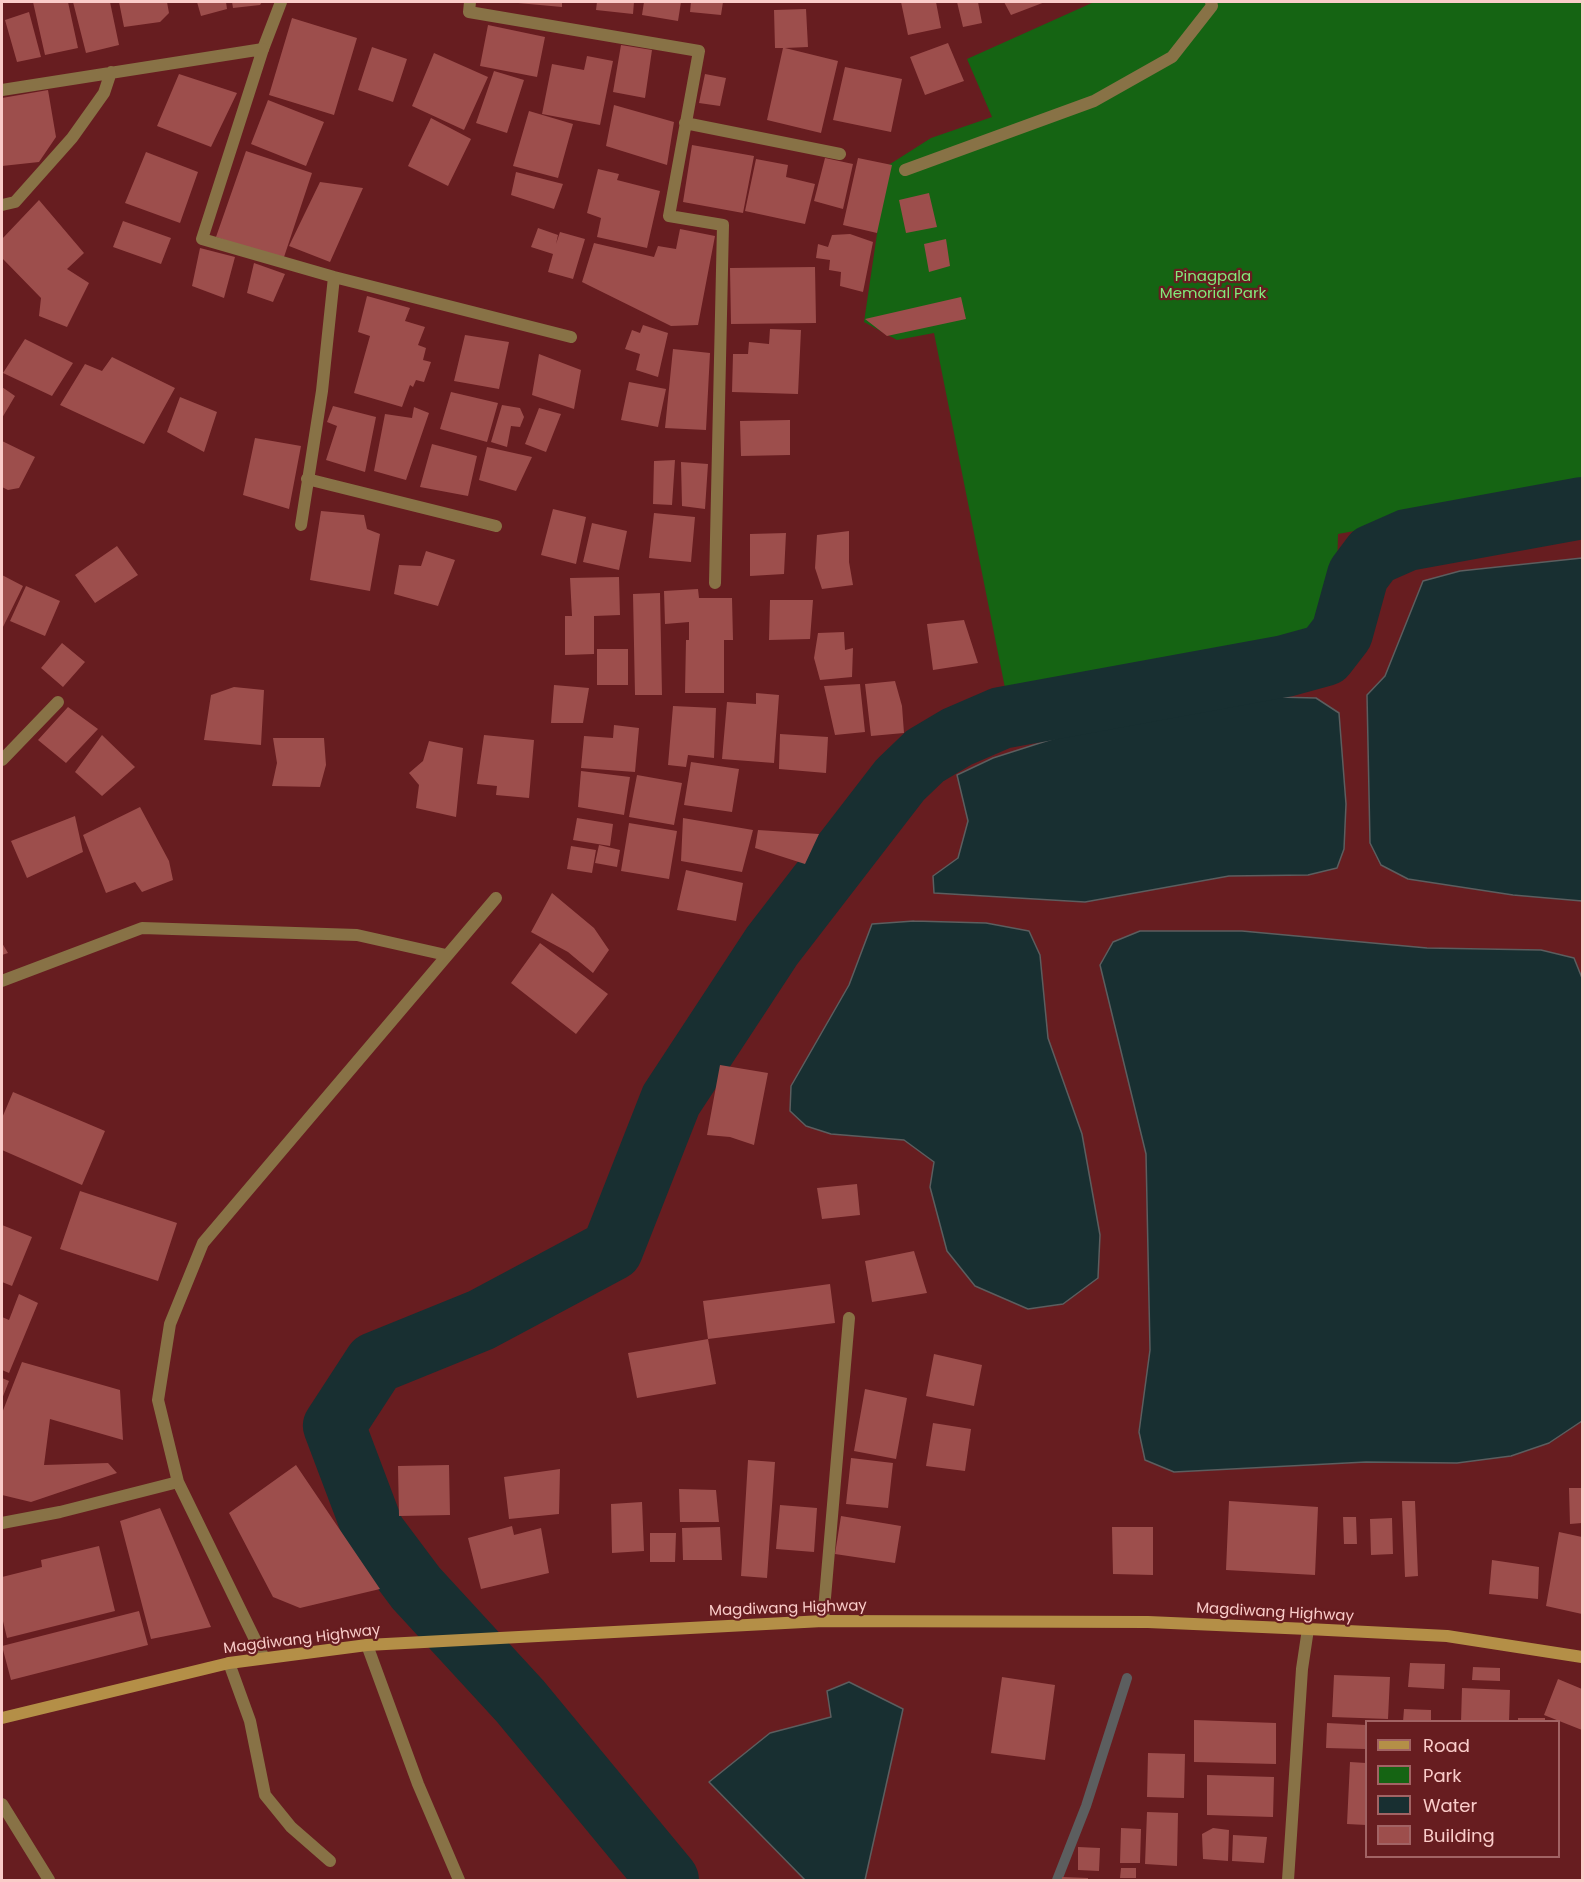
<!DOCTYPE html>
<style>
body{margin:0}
#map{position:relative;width:1584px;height:1882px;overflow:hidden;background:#671d20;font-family:Poppins,sans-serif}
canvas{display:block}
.frame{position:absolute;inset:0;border:3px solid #faccc9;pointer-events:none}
.legend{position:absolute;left:1365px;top:1720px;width:195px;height:138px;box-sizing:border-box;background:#671d20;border:2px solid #a26364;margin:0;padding:8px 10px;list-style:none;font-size:18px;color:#faccc9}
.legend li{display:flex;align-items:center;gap:12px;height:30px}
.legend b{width:30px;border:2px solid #a26364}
</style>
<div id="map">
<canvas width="1584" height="1882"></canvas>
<div class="frame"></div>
<ul class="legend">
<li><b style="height:8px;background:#b48f47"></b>Road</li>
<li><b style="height:16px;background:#156413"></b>Park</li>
<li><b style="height:16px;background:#182f31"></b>Water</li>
<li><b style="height:16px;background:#9d4e4c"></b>Building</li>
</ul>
</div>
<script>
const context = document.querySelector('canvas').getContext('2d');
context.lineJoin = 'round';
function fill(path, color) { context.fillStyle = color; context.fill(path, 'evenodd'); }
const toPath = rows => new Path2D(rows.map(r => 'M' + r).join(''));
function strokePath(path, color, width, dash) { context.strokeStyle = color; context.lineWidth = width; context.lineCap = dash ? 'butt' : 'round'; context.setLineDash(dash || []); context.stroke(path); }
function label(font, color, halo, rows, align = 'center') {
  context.font = font + ' Poppins,sans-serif'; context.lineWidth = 4.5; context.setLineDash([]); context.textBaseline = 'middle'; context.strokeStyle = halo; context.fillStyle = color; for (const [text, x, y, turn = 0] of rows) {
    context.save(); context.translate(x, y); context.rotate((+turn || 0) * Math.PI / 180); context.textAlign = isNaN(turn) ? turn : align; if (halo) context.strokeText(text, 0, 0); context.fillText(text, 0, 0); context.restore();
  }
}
const green = toPath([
 [1094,2,1582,2,1582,489,1338,534,1336,609,1323,641,1008,703,934,333,897,340,864,322,887,166,931,138,992,117,967,59]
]);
const water = toPath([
 [1582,558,1582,901,1513,895,1408,879,1381,865,1370,843,1367,695,1385,676,1423,581,1460,571,1582,558],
 [1277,697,1316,698,1339,713,1346,804,1344,849,1337,868,1308,875,1229,876,1085,902,934,893,933,876,958,858,968,821,957,775,993,758,1159,705,1277,697],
 [914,921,986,923,1029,931,1040,955,1048,1038,1082,1134,1100,1235,1098,1278,1063,1304,1028,1309,975,1286,947,1251,930,1187,934,1162,904,1140,831,1134,806,1126,790,1111,791,1086,849,985,872,924,914,921],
 [1140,931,1242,931,1427,948,1541,950,1574,958,1582,978,1582,1421,1549,1443,1511,1456,1457,1463,1366,1462,1174,1472,1145,1460,1139,1432,1150,1350,1146,1154,1100,965,1113,942,1140,931],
 [849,1682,903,1709,865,1880,805,1880,709,1782,770,1733,831,1717,827,1691,849,1682]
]);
const stream = toPath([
 [1057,1880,1086,1806,1127,1678]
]);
const river = toPath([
 [668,1880,520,1701,416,1588,374,1532,334,1426,375,1363,481,1320,612,1250,671,1100,772,946,900,780,925,756,957,737,1001,718,1285,666,1325,655,1342,633,1358,575,1373,555,1407,540,1582,508]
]);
const building = toPath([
 [33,2,68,2,78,48,45,55],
 [73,2,110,2,119,45,86,53],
 [119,2,167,2,169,13,160,22,124,27],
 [197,2,226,2,227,9,201,16],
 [232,2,262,2,260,5,233,8],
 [507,2,562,2,562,7],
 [597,2,634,2,633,14,596,10],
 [644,2,681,2,678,21,642,15],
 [691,2,723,2,721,15,690,12],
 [901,2,936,2,941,28,908,35],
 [957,2,978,2,982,23,963,27],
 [1004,2,1045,2,1011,15],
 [806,9,808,47,785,48,838,61,821,133,767,120,783,48,775,48,774,10],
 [29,12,41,57,17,62,5,20],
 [292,18,357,38,334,115,269,95],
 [488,25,545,37,537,77,480,66],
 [948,43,964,81,925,95,910,57],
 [621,45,652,50,645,98,613,92],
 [372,47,407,59,393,102,358,90],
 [434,53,488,77,464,130,412,106],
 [587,56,613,61,600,125,542,114,552,64,584,70],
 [845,67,902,79,891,132,833,120],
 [494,71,524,80,507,133,476,123],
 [179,74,237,93,211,147,157,126],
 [705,74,726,78,720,106,699,103],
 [48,90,56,137,39,162,2,166,2,98],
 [268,100,324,122,306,166,251,144],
 [614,105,674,122,667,165,606,146],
 [529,111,573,124,558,178,513,166],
 [431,118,471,139,448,186,408,166],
 [692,145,754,156,743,213,683,202],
 [246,151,312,173,283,260,216,237],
 [146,152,198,172,180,223,125,203],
 [825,158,853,164,843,209,814,201],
 [858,158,892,165,877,233,843,225],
 [756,159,788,165,786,177,815,184,805,224,745,211],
 [598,169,619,174,617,180,660,191,647,248,597,237,601,218,587,213],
 [516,172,563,184,554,209,511,195],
 [320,182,363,188,330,262,289,246],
 [929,193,937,227,906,233,899,200],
 [39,200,84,253,67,269,89,283,67,327,39,316,41,298,2,258,2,239],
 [123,221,171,238,161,264,113,247],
 [538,228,558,235,556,244,560,232,585,239,573,279,548,272,553,254,531,247],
 [680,229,715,236,698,325,671,326,582,282,594,243,654,257,658,246,676,249],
 [850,234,873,242,863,292,840,286,841,272,829,270,830,260,816,258,818,244,828,247,832,235],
 [946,239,950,266,929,272,924,244],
 [200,248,235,257,224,298,192,286],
 [254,263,285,274,273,302,247,293],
 [815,267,816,323,731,324,730,268],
 [367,296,410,308,405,321,425,327,418,345,426,348,423,360,431,362,424,382,416,380,413,387,410,385,402,407,354,393,370,336,358,332],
 [961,297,966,319,887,336,865,319],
 [643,325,668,333,658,377,636,370,640,354,625,349,632,330,640,333],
 [770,329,801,330,798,394,732,392,733,354,748,354,749,342,769,344],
 [465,335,509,342,499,389,454,381],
 [25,339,73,363,52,396,3,373],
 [673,349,710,353,706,430,665,428],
 [539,354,581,370,574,409,532,395],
 [112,357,175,388,144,444,60,405,85,364,102,371],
 [629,382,666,389,658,427,621,420],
 [2,387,15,396,2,418],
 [451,392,498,403,487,442,440,429],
 [180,397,217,412,204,452,167,432],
 [502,405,520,408,524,417,520,427,511,426,507,447,491,442],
 [333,406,376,417,365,472,326,460,337,426,327,422],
 [414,407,429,413,406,480,374,471,385,414,412,418],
 [539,408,561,414,546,452,525,444],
 [790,420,790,455,741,456,740,421],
 [255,438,301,446,289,509,243,495],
 [2,441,35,457,19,488,8,490,2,487],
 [432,444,477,456,468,496,420,487],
 [487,447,532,457,516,491,479,480],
 [675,460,672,505,653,504,654,461],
 [681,462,708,464,705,509,682,506],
 [553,509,586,517,576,564,541,555],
 [321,511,364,515,367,529,380,534,370,591,310,580],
 [654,513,695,517,691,562,649,558],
 [592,523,627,531,619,570,583,562],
 [849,531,849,562,853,585,822,589,815,568,817,535],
 [786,533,784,574,750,576,750,534],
 [117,546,138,575,95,603,75,575],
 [426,551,455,560,438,606,394,594,399,565,421,566],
 [2,575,23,586,2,629],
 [619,577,620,615,594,616,594,654,565,655,565,616,572,616,570,578],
 [26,586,60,601,45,636,10,621],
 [698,589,699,598,732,598,733,640,724,640,724,693,685,693,686,640,689,640,689,622,665,624,664,591],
 [660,593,662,695,635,695,633,594],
 [770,600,813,600,810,639,769,640],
 [964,620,978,663,933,670,927,624],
 [844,632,845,650,853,648,852,677,820,680,814,658,818,633],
 [62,643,85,662,63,687,41,668],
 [597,649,628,649,628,685,597,685],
 [895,681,902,706,904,733,871,736,865,684],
 [860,684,865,732,835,735,824,686],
 [554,685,589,688,583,723,551,723],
 [234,687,264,690,261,745,204,740,211,695],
 [756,693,779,695,774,763,722,759,727,702,756,704],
 [673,706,716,708,714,758,688,755,686,767,668,765],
 [68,707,98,729,66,763,38,740],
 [614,725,639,728,635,772,581,768,584,736,613,738],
 [780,734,828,737,826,773,779,769],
 [102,735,135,767,102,796,75,772],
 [484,735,534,740,529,798,496,795,497,786,477,784],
 [273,738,324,738,326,765,320,787,272,786,277,763],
 [429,741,463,748,456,817,416,808,419,785,409,773,423,761],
 [691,762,739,769,732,812,684,805],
 [581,771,630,777,624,815,578,807],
 [637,775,682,783,674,825,629,817],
 [140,807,169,861,173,880,142,892,135,882,106,893,83,835],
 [75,816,83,852,27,878,11,841],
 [577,818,613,824,610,846,573,840],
 [683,818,753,830,742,872,681,861],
 [629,823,677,831,669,879,621,871],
 [758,830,819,834,805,864,755,848],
 [599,845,620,850,617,867,595,863],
 [571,846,596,850,592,873,567,869],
 [686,870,743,883,736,921,677,910],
 [552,893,594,928,609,950,593,973,568,952,531,932],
 [2,943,8,953,2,955],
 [540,943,608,994,576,1034,511,983],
 [720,1065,768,1073,754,1145,730,1137,707,1135],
 [13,1092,105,1131,82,1185,2,1150,2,1118],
 [857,1184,860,1215,822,1219,817,1188],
 [80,1191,177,1223,158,1281,60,1249],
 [2,1225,32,1237,12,1286,2,1282],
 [914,1251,927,1293,872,1302,865,1261],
 [830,1284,835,1323,708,1339,703,1301],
 [19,1294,38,1303,9,1373,2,1370,2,1317,9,1320],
 [708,1339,716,1384,637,1398,628,1353],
 [934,1354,982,1365,974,1406,926,1396],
 [22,1362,120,1390,123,1440,50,1419,44,1465,108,1463,117,1473,31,1502,2,1495,2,1413],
 [2,1378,9,1381,2,1399],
 [865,1389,907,1398,896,1459,854,1451],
 [933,1423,971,1429,965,1471,926,1466],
 [851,1458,893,1463,888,1508,846,1504],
 [748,1460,775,1462,767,1578,741,1576],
 [296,1465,380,1589,300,1608,273,1597,229,1513],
 [449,1465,450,1515,399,1516,398,1466],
 [560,1469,559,1514,509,1519,504,1477],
 [1569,1488,1582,1488,1582,1523,1570,1524],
 [679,1489,716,1490,719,1522,680,1522],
 [1229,1501,1318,1507,1315,1575,1226,1570],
 [1402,1501,1415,1501,1418,1576,1405,1577],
 [642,1502,644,1551,612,1553,611,1504],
 [780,1505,817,1508,814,1552,776,1549],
 [160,1508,211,1627,151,1639,120,1521],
 [841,1516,901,1526,895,1563,835,1554],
 [1343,1517,1356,1517,1357,1544,1344,1544],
 [1392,1518,1393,1554,1371,1555,1370,1519],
 [512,1526,514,1535,541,1528,549,1573,481,1589,468,1538],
 [720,1527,722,1560,683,1560,682,1528],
 [1112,1527,1153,1527,1153,1575,1113,1574],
 [1559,1532,1582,1537,1582,1614,1546,1606],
 [650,1533,676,1533,675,1562,650,1562],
 [99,1546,115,1611,7,1638,2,1617,2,1577,42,1567,41,1560],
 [1492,1560,1539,1567,1538,1599,1489,1594],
 [139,1611,148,1645,11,1680,2,1646],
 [1410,1663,1445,1664,1444,1689,1408,1687],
 [1473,1667,1500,1668,1500,1681,1472,1680],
 [1334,1675,1390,1677,1388,1719,1332,1717],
 [1002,1677,1055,1685,1045,1760,991,1753],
 [1558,1679,1582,1689,1582,1730,1544,1715],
 [1462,1688,1510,1690,1509,1722,1461,1722],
 [1404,1709,1431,1710,1431,1722,1403,1722],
 [1518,1718,1545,1718,1545,1722,1518,1722],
 [1194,1720,1276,1723,1276,1764,1194,1762],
 [1327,1723,1366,1725,1366,1749,1326,1748],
 [1148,1753,1185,1754,1184,1798,1147,1797],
 [1350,1762,1366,1763,1366,1825,1347,1824],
 [1207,1775,1274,1777,1273,1817,1207,1815],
 [1147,1812,1178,1813,1177,1866,1145,1864],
 [1121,1828,1141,1829,1140,1863,1120,1863],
 [1213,1828,1229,1830,1228,1861,1203,1859,1202,1834],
 [1233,1835,1267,1837,1264,1863,1232,1861],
 [1078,1847,1100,1848,1099,1871,1078,1870],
 [1121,1868,1136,1868,1136,1878,1120,1878],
 [1062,1877,1088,1878,1088,1880,1062,1880]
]);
const lane = toPath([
 [263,49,281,2],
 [905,170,1094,101,1172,57,1212,6,1211,2],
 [367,1645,418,1784,459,1880],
 [229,1663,250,1721,265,1795,291,1827,330,1861],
 [2,1804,49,1880]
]);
const street = toPath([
 [470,2,469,12,699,51,669,216,723,225,715,583],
 [2,90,263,49,202,239,334,277,571,337],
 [685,123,840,154],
 [2,205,15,202,72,138,104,93,111,72],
 [307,479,496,526],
 [301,525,322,391,334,277],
 [2,760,58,702],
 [2,981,142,928,357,935,446,955],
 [2,1523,60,1512,178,1482],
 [823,1621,849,1318],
 [264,1658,178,1482,158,1400,170,1324,203,1243,496,898],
 [1288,1880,1302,1669,1308,1629]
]);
const secondary = toPath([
 [2,1718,229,1663,367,1645,823,1621,1148,1622,1308,1629,1447,1636,1582,1657]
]);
const parkNames = [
 ["Pinagpala",1213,277],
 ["Memorial Park",1213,294]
];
const streetNames = [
 ["Magdiwang Highway",788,1609,-2],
 ["Magdiwang Highway",1275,1613,3],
 ["Magdiwang Highway",302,1640,-7]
];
fill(green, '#156413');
fill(water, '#182f31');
strokePath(water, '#5c5e5f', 1.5);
strokePath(stream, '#5c5e5f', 10);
strokePath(river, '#182f31', 62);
fill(building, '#9d4e4c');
strokePath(lane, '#887246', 12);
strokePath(street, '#887246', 12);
strokePath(secondary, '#b48f47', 12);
label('15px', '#82ea7b', '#671d20', parkNames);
label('15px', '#faccc9', '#671d20', streetNames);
</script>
